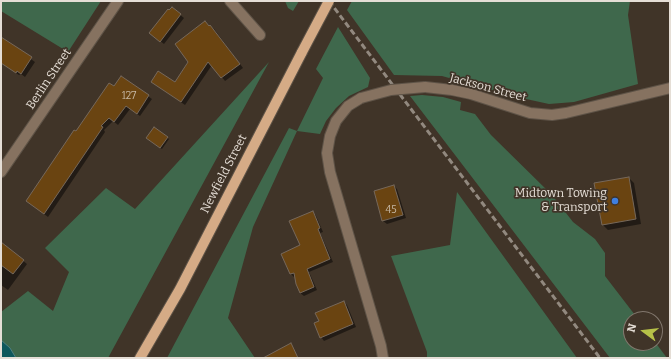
<!DOCTYPE html>
<style>
body{margin:0}
#map{position:relative;width:671px;height:359px;overflow:hidden;background:#403428;font-family:Bitter,serif}
canvas{display:block}
.frame{position:absolute;inset:0;border:2px solid #e5ded6;pointer-events:none}
.north{position:absolute;left:623px;top:311px;width:40px;height:40px;box-sizing:border-box;background:#403428;border:1px solid #82786e;border-radius:50%;rotate:285deg;font-size:11px;font-weight:700;line-height:16px;text-align:center;color:#e5ded6}
.north::after{content:'';display:block;margin:auto;width:14px;height:18px;background:#b6c148;clip-path:polygon(50% 0,100% 100%,50% 72%,0 100%)}
</style>
<div id="map">
<canvas width="671" height="359"></canvas>
<div class="frame"></div>
<div class="north">N</div>
</div>
<script>
const context = document.querySelector('canvas').getContext('2d');
context.lineJoin = 'round';
function fill(path, color) { context.fillStyle = color; context.fill(path, 'evenodd'); }
const toPath = rows => new Path2D(rows.map(r => 'M' + r).join(''));
function strokePath(path, color, width, dash) { context.strokeStyle = color; context.lineWidth = width; context.lineCap = dash ? 'butt' : 'round'; context.setLineDash(dash || []); context.stroke(path); }
function label(font, color, halo, rows, align = 'center') {
  context.font = font + ' Bitter,serif'; context.lineWidth = 3.5; context.setLineDash([]); context.textBaseline = 'middle'; context.strokeStyle = halo; context.fillStyle = color; for (const [text, x, y, turn = 0] of rows) {
    context.save(); context.translate(x, y); context.rotate((+turn || 0) * Math.PI / 180); context.textAlign = isNaN(turn) ? turn : align; if (halo) context.strokeText(text, 0, 0); context.fillText(text, 0, 0); context.restore();
  }
}
const green = toPath([
 [1,1,101,1,68,52,1,11],
 [285,1,299,1,293,11,288,8],
 [352,1,630,1,628,15,638,84,574,102,549,104,517,97,442,76,394,75,347,10],
 [338,27,370,78,368,87,349,96,336,108,326,121,320,134,297,131,253,227,228,318,255,358,167,358,289,128,297,131,323,78,316,69],
 [269,62,108,358,1,358,1,312,28,291,53,311,69,272,45,248,106,188,135,209],
 [422,95,443,97,461,102,460,110,475,114,491,135,552,195,573,222,595,239,605,253,605,276,638,319,631,319,631,343,655,342,667,358,610,358,410,96],
 [457,192,577,358,427,358,427,352,391,256,450,245]
]);
const water = toPath([
 [1,340,10,348,16,358,1,358,1,340]
]);
const shadow = toPath([
 [172,8,184,18,164,44,150,33],
 [209,26,214,29,243,68,225,81,212,65,185,105,156,85,175,83],
 [1,38,35,62,25,77,21,74,19,75,1,63],
 [121,77,152,99,140,116,130,109,118,125,113,121,104,130,105,132,48,217,27,201,76,132,114,88],
 [154,128,169,139,162,149,149,140],
 [629,178,634,183,641,224,608,230,603,225],
 [394,186,397,189,406,218,387,224,383,221],
 [313,212,316,216,323,232,320,233,333,262,309,272,317,290,304,296,300,293,296,276,294,277,291,274,282,254,301,246],
 [1,243,27,264,8,290,1,285],
 [344,302,347,305,356,327,324,341,321,337,320,321]
]);
const building = toPath([
 [172,7,181,14,160,42,149,33,168,9,169,10,172,7],
 [205,21,209,26,210,25,240,64,221,78,208,62,181,102,151,82,158,71,175,82,188,62,175,44,205,21],
 [1,37,32,57,21,74,17,71,16,73,1,63,1,37],
 [121,76,149,95,137,114,126,106,114,122,109,118,101,126,103,127,44,214,26,201,74,130,76,131,109,83,114,86,121,76],
 [154,127,168,137,160,148,146,138,154,127],
 [629,177,636,219,602,225,594,183,629,177],
 [394,185,403,215,382,221,374,191,394,185],
 [313,211,320,228,318,229,330,259,307,269,314,287,300,293,296,284,294,273,290,274,281,254,300,245,289,221,313,211],
 [1,242,24,260,13,274,1,265,1,242],
 [344,301,353,324,320,338,314,323,319,321,315,313,344,301],
 [291,343,298,358,263,358,291,343]
]);
const minor = toPath([
 [230,1,260,35],
 [425,87,452,90,471,94,530,113,552,115,566,113,670,88],
 [361,98,348,106,336,121,330,136,327,153,330,172,381,346,383,358],
 [1,172,118,1]
]);
const major = toPath([
 [140,358,180,289,302,52]
]);
const rail = toPath([
 [329,1,600,358]
]);
const minorBridge = toPath([
 [361,98,391,90,425,87]
]);
const majorBridge = toPath([
 [302,52,329,1]
]);
const markers = [
 [615,201,4,"#3f7fe0"]
];
const numberNames = [
 ["127",129,96],
 ["45",391,210]
];
const streetNames = [
 ["Berlin Street",49,79,-56],
 ["Jackson Street",488,88,15],
 ["Newfield Street",224,174,-63]
];
const poiNames = [
 ["Midtown Towing",607,194],
 ["& Transport",607,208]
];
fill(green, '#3f684c');
fill(water, '#0f585c');
strokePath(water, '#4f8081', 1);
fill(shadow, '#0007');
fill(building, '#6a4411');
strokePath(building, '#76685b', 1);
strokePath(minor, '#5e5347', 12);
strokePath(major, '#5e5347', 12);
strokePath(minor, '#867260', 10);
strokePath(major, '#d5ab86', 10);
strokePath(rail, '#92897f', 3, [6, 3]);
strokePath(minorBridge, '#5e5347', 12, []);
strokePath(majorBridge, '#5e5347', 12, []);
strokePath(minorBridge, '#867260', 10);
strokePath(majorBridge, '#d5ab86', 10);
for (const [x, y, r, color] of markers) { const dot = new Path2D(); dot.arc(x, y, r, 0, 2 * Math.PI); context.fillStyle = color; context.fill(dot); strokePath(dot, '#403428', 1.5); }
label('10px', '#c6b8a5', null, numberNames);
label('12px', '#e5ded6', '#403428', streetNames);
label('12px', '#e5ded6', '#403428', poiNames, 'right');
</script>
